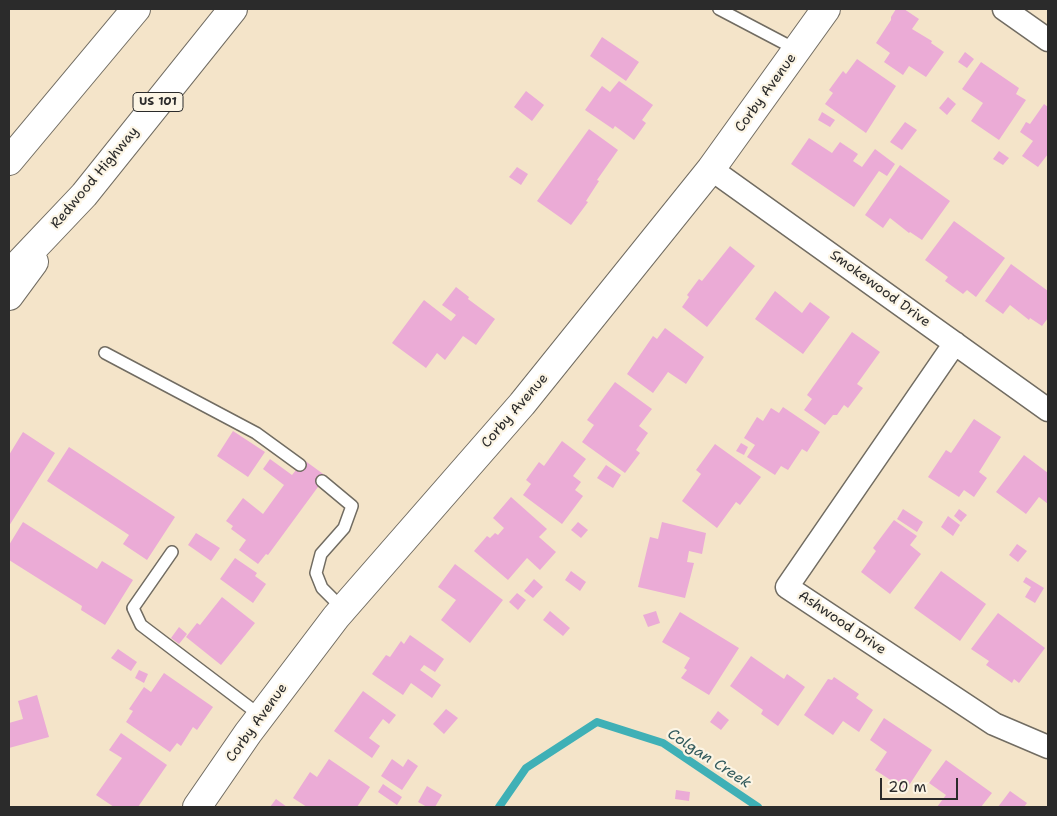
<!DOCTYPE html>
<style>
body{margin:0}
#map{position:relative;width:1057px;height:816px;overflow:hidden;background:#f4e4c9;font-family:"Shantell Sans",sans-serif}
canvas{display:block}
.frame{position:absolute;inset:0;border:10px solid #2b2b2b;pointer-events:none}
.scale{position:absolute;left:880px;top:778px;width:78px;height:22px;box-sizing:border-box;border:2px solid #2b2b2b;border-top:0;padding-left:6px;font-size:15px;line-height:18px;white-space:nowrap;color:#2b2b2b;-webkit-text-stroke:4px #fcf5e5;paint-order:stroke}
</style>
<div id="map">
<canvas width="1057" height="816"></canvas>
<div class="frame"></div>
<div class="scale">20 m</div>
</div>
<script>
const context = document.querySelector('canvas').getContext('2d');
context.lineJoin = 'round';
const toPath = rows => new Path2D(rows.map(r => 'M' + r).join(''));
function strokePath(path, color, width, dash) { context.strokeStyle = color; context.lineWidth = width; context.lineCap = dash ? 'butt' : 'round'; context.setLineDash(dash || []); context.stroke(path); }
function fill(path, color) { context.fillStyle = color; context.fill(path, 'evenodd'); }
function label(font, color, halo, rows, align = 'center') {
  context.font = font + ' "Shantell Sans",sans-serif'; context.lineWidth = 4.5; context.setLineDash([]); context.textBaseline = 'middle'; context.strokeStyle = halo; context.fillStyle = color; for (const [text, x, y, turn = 0] of rows) {
    context.save(); context.translate(x, y); context.rotate((+turn || 0) * Math.PI / 180); context.textAlign = isNaN(turn) ? turn : align; if (halo) context.strokeText(text, 0, 0); context.fillText(text, 0, 0); context.restore();
  }
}
const stream = toPath([
 [499,807,526,768,597,722,663,743,758,807]
]);
const building = toPath([
 [896,9,904,9,919,19,912,29,932,41,931,43,944,52,926,77,909,66,903,75,884,62,890,53,876,43,891,20,891,17],
 [602,37,639,62,626,81,590,56],
 [965,52,974,59,967,68,958,62],
 [857,59,896,86,866,133,825,104,833,93,829,90,843,71,846,74],
 [981,62,1019,88,1016,94,1026,100,999,140,971,121,983,103,962,89],
 [619,81,653,105,642,120,646,123,634,140,615,126,613,129,585,110,602,86,610,92],
 [526,91,544,105,532,121,514,107],
 [948,97,956,104,947,115,939,108],
 [1044,104,1048,107,1048,154,1038,167,1022,156,1033,141,1020,132,1026,122,1030,124],
 [822,112,835,120,830,127,818,120],
 [905,122,917,130,902,150,890,142],
 [589,129,618,150,597,180,599,181,586,201,588,202,571,225,537,201],
 [809,138,832,153,840,142,858,154,853,161,862,167,875,149,895,164,887,176,879,171,854,207,791,164],
 [999,151,1009,158,1003,165,993,159],
 [900,165,950,201,922,240,910,232,909,233,890,218,883,228,865,215],
 [517,167,528,174,521,185,509,177],
 [954,221,1005,258,976,297,967,290,963,294,945,281,948,277,925,260],
 [730,246,755,266,707,327,682,307,689,297,687,295,699,279,702,281],
 [1011,264,1048,291,1048,318,1042,326,1030,318,1029,320,1010,305,1003,314,985,301],
 [456,287,469,297,468,299,495,319,476,345,463,336,445,360,437,353,426,368,392,343,424,300,451,321,456,315,442,305],
 [775,291,802,313,810,302,830,317,803,354,755,319],
 [665,328,704,357,686,384,668,372,653,393,627,374,653,336,657,339],
 [852,332,880,352,857,384,863,388,848,408,844,405,837,415,833,415,825,425,804,410,812,399,807,395],
 [615,382,652,409,639,426,648,433,636,450,640,453,625,473,582,442,594,425,587,420],
 [783,407,820,432,807,452,802,449,788,470,781,466,775,475,747,457,755,445,744,438,757,417,763,421,771,408,779,413],
 [974,419,1001,437,979,472,987,478,974,497,964,490,959,497,928,477,946,450,951,453],
 [233,431,265,452,248,477,217,456],
 [23,432,55,453,9,526,9,455],
 [562,441,586,459,573,476,581,482,575,490,583,496,562,524,523,495,531,484,526,480,539,462,544,466],
 [741,443,748,447,744,455,736,451],
 [715,444,761,477,740,505,736,502,717,528,682,501,701,474,696,470],
 [69,447,175,517,147,560,123,544,129,535,47,481],
 [1024,455,1048,473,1048,504,1039,497,1026,514,996,492],
 [270,459,292,475,304,460,326,476,268,555,266,554,258,564,239,550,246,540,231,529,233,526,226,521,243,498,263,514,284,485,263,469],
 [606,465,621,475,613,488,597,478],
 [511,497,547,529,539,537,556,552,540,570,527,558,508,580,474,551,487,536,490,538,495,533,498,535,504,528,493,518],
 [903,509,923,522,917,532,897,519],
 [959,509,967,515,961,522,954,516],
 [948,516,960,525,953,536,941,527],
 [894,520,917,536,910,545,921,554,890,594,861,572,876,551,873,548],
 [23,522,97,569,102,561,133,580,105,625,81,610,82,606,9,560,9,545],
 [578,522,588,530,581,538,571,530],
 [662,522,706,533,702,554,689,551,687,562,694,563,685,598,638,587,650,537,658,539],
 [196,533,220,548,211,561,188,545],
 [1017,544,1027,551,1018,562,1009,555],
 [235,558,257,573,255,576,266,584,253,603,220,579],
 [455,564,503,600,470,643,441,620,456,600,438,587],
 [571,571,586,582,580,591,565,580],
 [941,571,986,604,960,641,914,608],
 [1026,577,1044,588,1035,603,1025,597,1031,587,1023,582],
 [534,579,543,587,533,598,524,591],
 [517,593,526,600,518,610,509,602],
 [222,597,255,623,221,665,186,637,197,623,200,625],
 [550,611,570,628,563,636,543,620],
 [656,611,660,623,648,627,643,615],
 [680,612,739,648,709,695,681,678,687,670,684,668,690,658,662,642],
 [998,613,1045,648,1019,683,1014,679,1012,683,986,665,989,661,971,649],
 [179,627,187,634,179,644,171,638],
 [410,635,444,659,435,672,424,665,420,670,441,685,432,698,411,683,403,695,372,674,386,655,390,657,401,641,404,644],
 [118,649,137,662,131,671,111,658],
 [751,656,784,679,787,674,805,687,778,726,761,714,763,710,730,686],
 [139,670,148,674,144,683,135,678],
 [164,673,213,707,197,730,193,727,181,746,177,743,170,752,126,722,133,711,129,709,144,687,151,692],
 [834,677,859,694,856,698,873,710,859,732,843,721,833,735,804,715,828,679,832,680],
 [363,691,396,715,389,724,383,719,369,738,380,746,372,758,334,731],
 [37,695,49,737,9,748,9,723,23,719,18,701],
 [446,709,458,718,444,734,433,724],
 [718,711,729,720,721,730,710,722],
 [884,718,932,750,906,790,875,770,887,752,870,740],
 [121,733,167,765,138,807,114,807,96,795,122,758,109,750],
 [329,759,370,787,357,807,307,807,293,798,310,772,317,777],
 [392,759,403,767,408,759,418,766,402,790,381,776],
 [946,760,992,793,981,807,937,807,946,795,929,783],
 [383,784,402,797,397,805,378,792],
 [427,786,442,795,435,807,427,807,418,802],
 [676,790,690,792,689,801,675,799],
 [1010,791,1027,803,1024,807,998,807],
 [276,799,287,807,270,807]
]);
const lane = toPath([
 [719,9,797,50],
 [105,353,256,433,300,465],
 [322,481,352,506,344,528,321,554,316,573,322,588,343,609],
 [172,552,133,608,141,625,261,716]
]);
const street = toPath([
 [1004,9,1048,40],
 [711,169,1048,410],
 [955,343,787,587,994,724,1048,747]
]);
const secondary = toPath([
 [197,807,248,733,336,617,522,404,711,169,826,9]
]);
const highway = toPath([
 [9,161,136,9],
 [9,274,84,195,233,9],
 [9,296,34,262]
]);
const shields = [
 [158,102,50]
];
const shieldNames = [
 ["US 101",158,102]
];
const streetNames = [
 ["Corby Avenue",766,93,-54],
 ["Redwood Highway",95,178,-50],
 ["Smokewood Drive",880,289,36],
 ["Corby Avenue",515,411,-49],
 ["Ashwood Drive",842,623,34],
 ["Corby Avenue",257,723,-54]
];
const waterNames = [
 ["Colgan Creek",709,759,33]
];
strokePath(stream, '#3fb0b6', 8);
fill(building, '#ebabd6');
strokePath(lane, '#716c62', 14);
strokePath(street, '#716c62', 25);
strokePath(secondary, '#716c62', 30);
strokePath(highway, '#716c62', 30);
strokePath(lane, '#fff', 11);
strokePath(street, '#fff', 22);
strokePath(secondary, '#fff', 28);
strokePath(highway, '#fff', 28);
for (const [x, y, w] of shields) { const box = new Path2D(); box.roundRect(x - w / 2, y - 9.5, w, 19, 4); context.fillStyle = '#fcf5e5'; context.fill(box); strokePath(box, '#2b2b2b', 1); }
label('bold 12px', '#2b2b2b', null, shieldNames);
label('14px', '#2b2b2b', '#fcf5e5', streetNames);
label('italic 15px', '#325a5c', '#fcf5e5', waterNames);
</script>
